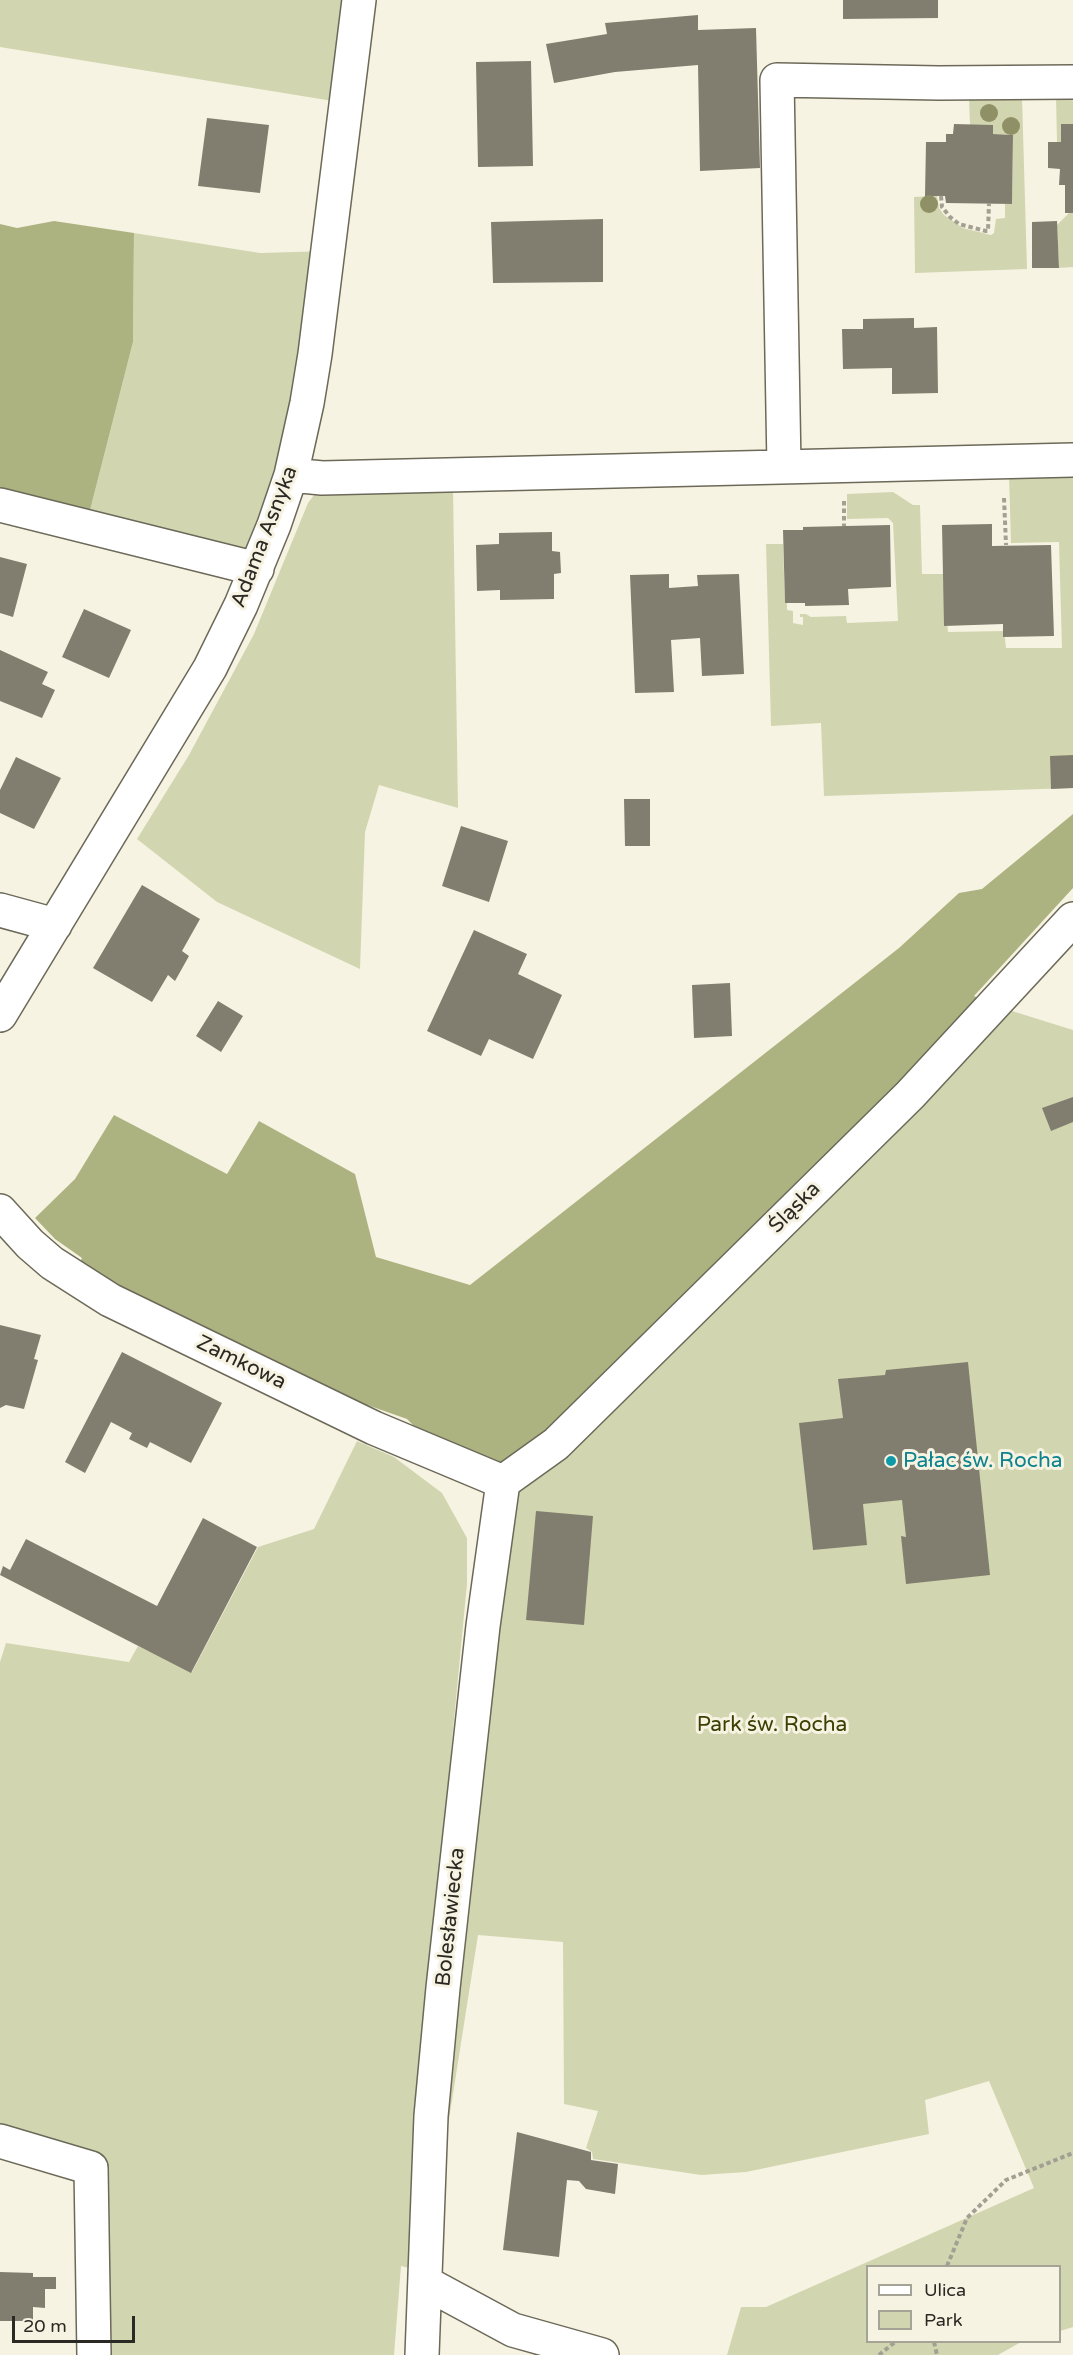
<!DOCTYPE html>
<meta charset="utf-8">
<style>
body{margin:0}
#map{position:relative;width:1073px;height:2355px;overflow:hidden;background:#f7f3e2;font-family:"Varela Round",sans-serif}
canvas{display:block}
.legend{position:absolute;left:866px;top:2265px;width:195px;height:78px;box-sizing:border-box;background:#f7f3e2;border:2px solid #a5a296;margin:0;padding:8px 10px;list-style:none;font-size:18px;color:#2b2923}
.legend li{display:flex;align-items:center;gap:12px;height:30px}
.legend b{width:30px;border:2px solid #a5a296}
.scale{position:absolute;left:12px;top:2316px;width:123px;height:27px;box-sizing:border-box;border:3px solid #2b2923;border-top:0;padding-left:8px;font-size:18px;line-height:21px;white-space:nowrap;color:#2b2923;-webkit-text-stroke:4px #f7f3e2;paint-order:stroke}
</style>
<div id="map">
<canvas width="1073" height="2355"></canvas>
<ul class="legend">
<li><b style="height:8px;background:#fff"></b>Ulica</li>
<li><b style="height:16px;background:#d1d6b0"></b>Park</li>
</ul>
<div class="scale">20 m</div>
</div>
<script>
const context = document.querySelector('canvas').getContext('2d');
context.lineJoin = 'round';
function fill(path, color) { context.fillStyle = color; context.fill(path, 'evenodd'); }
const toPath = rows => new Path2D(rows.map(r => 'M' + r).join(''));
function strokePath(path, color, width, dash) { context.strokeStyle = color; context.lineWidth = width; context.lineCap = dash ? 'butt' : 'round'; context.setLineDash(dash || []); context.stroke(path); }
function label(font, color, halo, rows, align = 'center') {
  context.font = font + ' "Varela Round",sans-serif'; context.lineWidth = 6; context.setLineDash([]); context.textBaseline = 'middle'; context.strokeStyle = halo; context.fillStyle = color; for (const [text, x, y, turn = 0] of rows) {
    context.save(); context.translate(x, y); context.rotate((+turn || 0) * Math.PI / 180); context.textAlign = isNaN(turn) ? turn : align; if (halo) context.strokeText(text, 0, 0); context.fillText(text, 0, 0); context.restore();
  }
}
const green = toPath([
 [0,0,355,0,339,102,0,47],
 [969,97,1022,97,1027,269,915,273,914,197,937,196,939,208,944,215,963,228,991,235,994,233,996,219,1005,218,1005,204,1012,204,1013,135,993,134,992,125,970,125],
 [1056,97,1073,97,1073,124,1061,124,1061,142,1057,142],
 [1069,213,1073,213,1073,267,1059,268,1057,225],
 [134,233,260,253,328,251,260,567,86,526,133,342],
 [1073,473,1073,788,824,796,821,723,771,726,766,544,783,544,785,603,787,603,787,610,793,611,793,623,803,625,803,617,800,617,800,614,806,614,811,617,846,616,847,623,898,621,893,523,888,518,847,519,847,494,893,492,913,505,920,505,922,574,943,574,948,632,1004,631,1006,648,1062,648,1059,542,1011,543,1009,475],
 [453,488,458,808,379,785,365,832,360,969,217,902,137,839,189,755,254,634,308,503,314,495,325,490],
 [993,1005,1073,1030,1073,2327,1060,2331,1060,2266,868,2266,868,2342,1021,2342,998,2355,727,2355,741,2307,766,2307,1034,2188,989,2081,925,2100,929,2134,746,2172,701,2175,593,2159,592,2152,586,2148,598,2111,564,2104,563,1942,478,1935,425,2272,401,2266,394,2355,108,2355,105,2186,99,2153,0,2125,0,1662,6,1643,129,1662,138,1646,192,1672,258,1547,314,1529,357,1441,394,1457,442,1493,467,1538,467,1584,451,1751,466,1752,501,1476]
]);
const forest = toPath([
 [54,221,134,233,133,342,86,526,0,505,0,224,17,228],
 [1073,814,1073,888,974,996,993,1005,501,1476,440,1452,407,1419,336,1394,79,1265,82,1258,55,1239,35,1218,75,1179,114,1115,227,1174,259,1121,355,1174,376,1257,470,1285,899,948,959,893,982,889]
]);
const building = toPath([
 [843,0,938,0,938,18,843,19],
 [698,15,698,30,756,28,760,168,700,171,698,65,615,72,554,83,546,44,607,34,605,23],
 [531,61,533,166,478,167,476,62],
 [207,118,269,125,260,193,198,186],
 [954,124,993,125,993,134,1013,135,1012,204,946,203,945,196,925,196,926,142,946,142,946,134,953,134],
 [1061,124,1073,124,1073,213,1065,213,1065,185,1059,185,1060,169,1048,168,1048,142,1061,142],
 [603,219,603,282,493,283,491,222],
 [1057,221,1059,268,1032,268,1032,222],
 [914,318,914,328,937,327,938,393,892,394,892,368,843,369,842,329,863,329,863,319],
 [992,524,992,546,1051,545,1054,636,1003,637,1003,624,944,626,942,525],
 [890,525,891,587,848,589,849,605,805,606,805,603,785,603,783,530,803,530,803,527],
 [552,532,552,551,560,552,561,573,554,574,554,599,500,600,500,590,477,591,476,545,499,544,499,533],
 [0,557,27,564,13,617,0,613],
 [669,574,669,588,698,586,697,575,739,574,744,674,702,676,700,638,671,640,674,692,635,693,630,575],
 [84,609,131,630,109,678,62,657],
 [0,650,48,672,42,684,55,690,42,718,0,701],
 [1073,755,1073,788,1051,789,1050,756],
 [16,757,61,778,34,829,0,813,0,790],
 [624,799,650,799,650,846,625,846],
 [461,826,508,841,489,902,442,886],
 [142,885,200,919,182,951,189,956,175,981,168,975,152,1002,93,968],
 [474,930,527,954,518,974,562,995,533,1059,489,1039,481,1056,427,1031],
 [730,983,732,1036,694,1038,692,985],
 [218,1001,243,1016,221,1052,196,1036],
 [1073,1097,1073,1122,1051,1131,1042,1108],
 [0,1325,41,1335,34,1359,38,1360,24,1409,6,1405,0,1408],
 [122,1352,222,1403,191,1463,150,1442,147,1448,129,1439,132,1433,111,1422,85,1473,65,1462],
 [968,1362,990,1575,906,1584,901,1536,906,1537,902,1500,863,1504,867,1545,813,1550,799,1423,843,1418,838,1379,885,1375,886,1370],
 [536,1511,593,1516,584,1625,526,1620],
 [203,1518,257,1547,191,1673,0,1575,3,1566,10,1570,26,1539,157,1606],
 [517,2132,591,2152,591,2160,618,2164,615,2194,586,2189,579,2181,567,2180,559,2257,503,2250],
 [0,2272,33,2273,33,2277,56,2277,56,2289,45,2289,45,2308,33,2307,33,2321,0,2321]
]);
const path = toPath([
 [941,196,942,207,950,217,959,224,986,231,988,231,989,203],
 [1004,498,1006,545],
 [844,501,844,526],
 [947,2266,967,2218,1006,2180,1073,2153],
 [934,2342,937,2355],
 [879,2355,895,2342]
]);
const minor = toPath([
 [784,466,777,80,939,83,1073,82],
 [291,475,322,478,1073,460],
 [0,505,257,569],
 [0,910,55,925],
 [0,1015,210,668,241,605,274,525,291,475,307,403,315,354,359,0],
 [0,1211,30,1244,52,1263,110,1300,374,1428,503,1482],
 [503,1482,556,1444,910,1095,1073,919],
 [0,2141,91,2168,94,2355],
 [426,2283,513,2330,602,2355],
 [422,2355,431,2116,443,1988,483,1626,503,1482]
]);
const trees = [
 [989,113],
 [1011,126],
 [929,204]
];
const markers = [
 [891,1461,6,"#0f9aa8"]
];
const streetNames = [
 ["Adama Asnyka",265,537,-69],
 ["Śląska",795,1208,-45],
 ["Zamkowa",241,1363,26],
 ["Bolesławiecka",451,1917,-84]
];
const cultureNames = [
 ["Pałac św. Rocha",903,1461]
];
const parkNames = [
 ["Park św. Rocha",772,1725]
];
fill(green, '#d1d6b0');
fill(forest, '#adb380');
fill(building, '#827e6f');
strokePath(minor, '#6c6959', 36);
strokePath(path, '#a3a093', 4, [4.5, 3]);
strokePath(minor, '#fff', 33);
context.fillStyle = '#909066';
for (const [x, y] of trees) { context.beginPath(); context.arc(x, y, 9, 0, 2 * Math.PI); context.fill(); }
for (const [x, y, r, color] of markers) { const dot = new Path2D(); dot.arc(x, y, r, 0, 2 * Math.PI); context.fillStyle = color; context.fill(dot); strokePath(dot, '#f7f3e2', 2); }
label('21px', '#2b2923', '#f7f3e2', streetNames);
label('21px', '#0d838f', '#f7f3e2', cultureNames, 'left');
label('21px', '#3b3f00', '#f7f3e2', parkNames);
</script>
